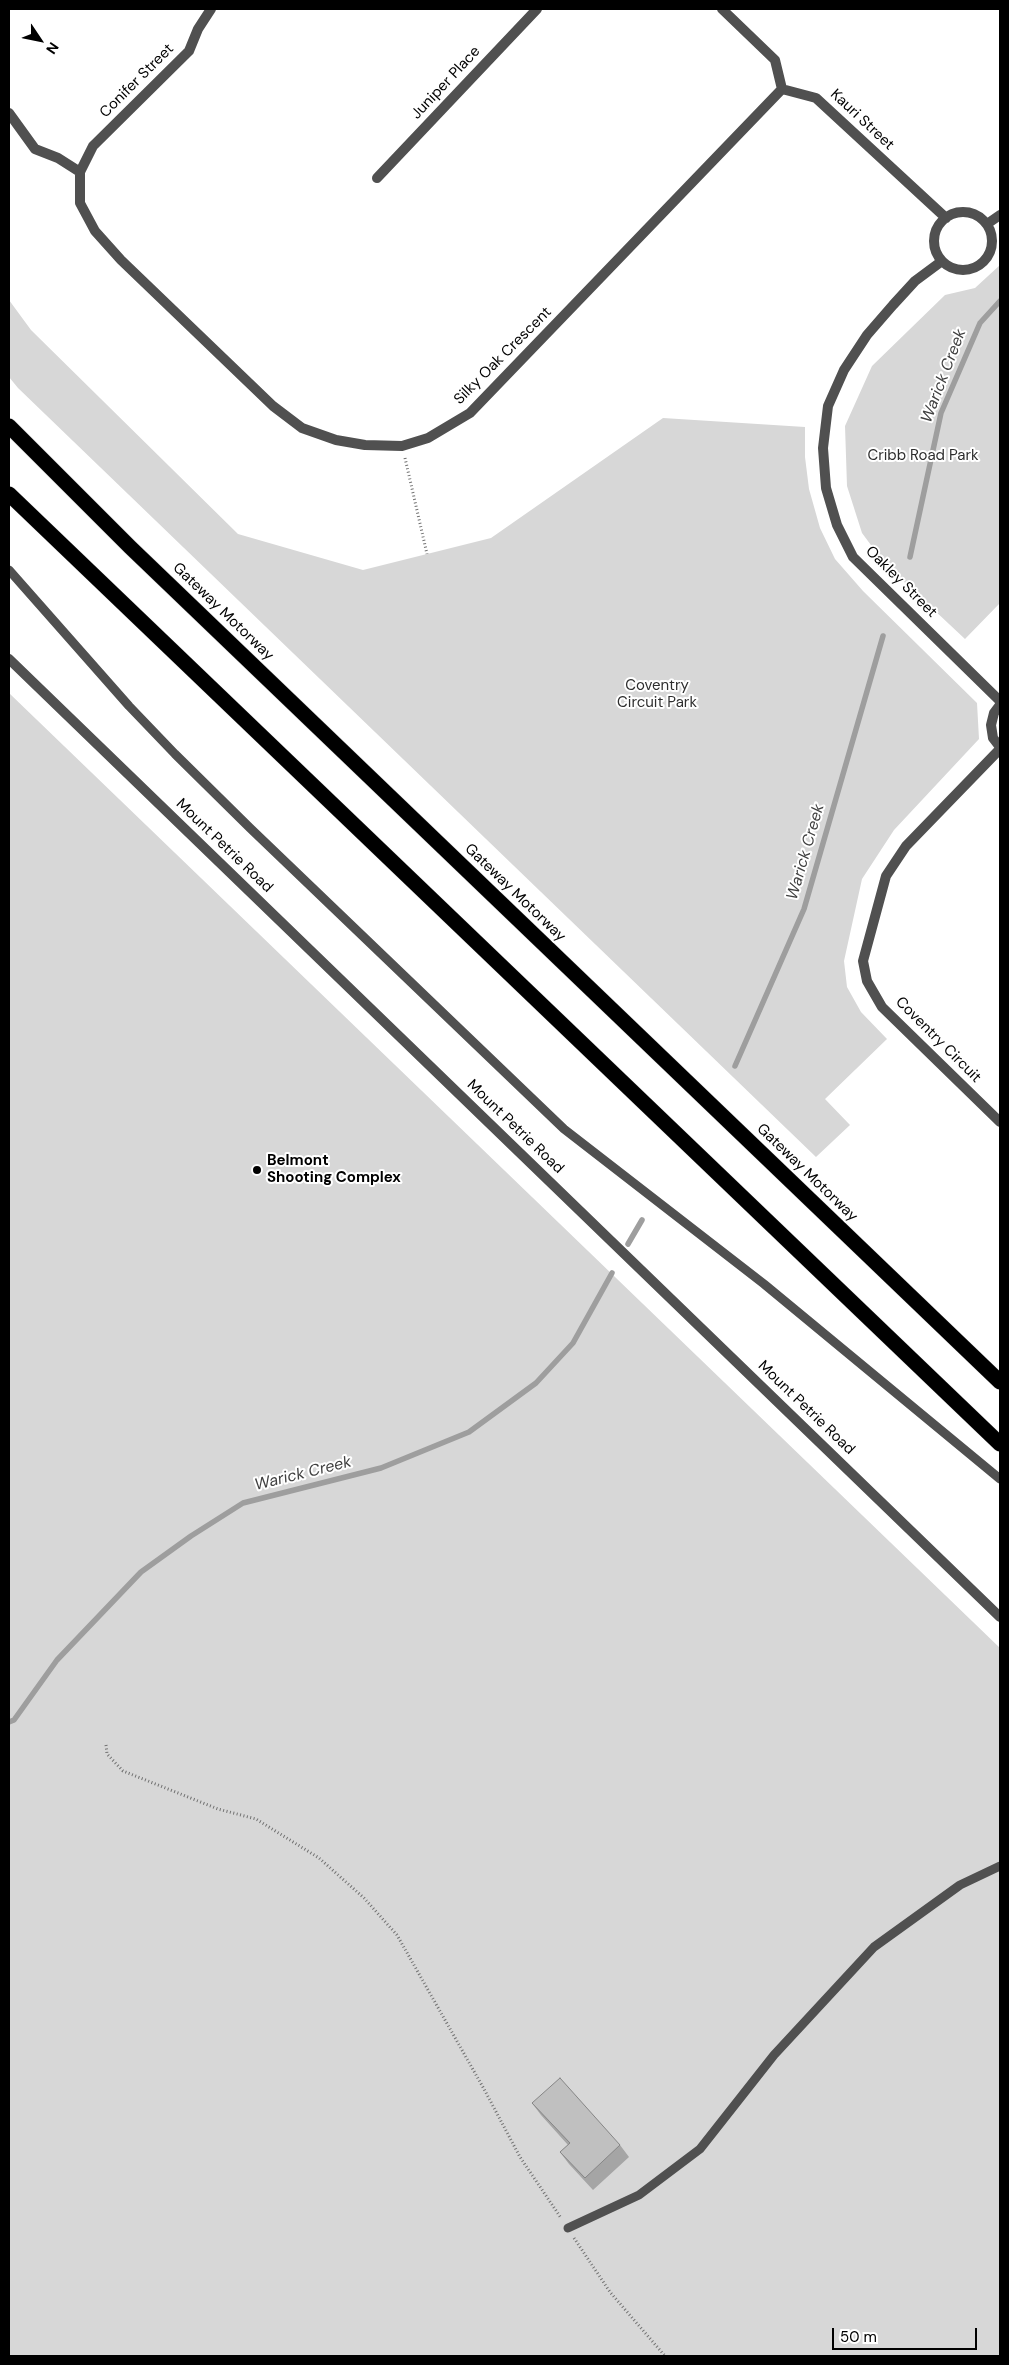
<!DOCTYPE html>
<style>
body{margin:0}
#map{position:relative;width:1009px;height:2365px;overflow:hidden;background:#fff;font-family:"DM Sans",sans-serif}
canvas{display:block}
.frame{position:absolute;inset:0;border:10px solid #000;pointer-events:none}
.north{position:absolute;left:15px;top:15px;width:50px;height:50px;-webkit-text-stroke:4px #fff;paint-order:stroke;rotate:124deg;font-size:14px;font-weight:700;line-height:20px;text-align:center;color:#000}
.north::after{content:'';display:block;margin:auto;width:18px;height:22px;background:#000;clip-path:polygon(50% 0,100% 100%,50% 72%,0 100%)}
.scale{position:absolute;left:832px;top:2328px;width:145px;height:22px;box-sizing:border-box;border:2px solid #000;border-top:0;padding-left:6px;font-size:15px;line-height:18px;white-space:nowrap;color:#000;-webkit-text-stroke:4px #fff;paint-order:stroke}
</style>
<div id="map">
<canvas width="1009" height="2365"></canvas>
<div class="frame"></div>
<div class="north">N</div>
<div class="scale">50 m</div>
</div>
<script>
const context = document.querySelector('canvas').getContext('2d');
context.lineJoin = 'round';
function fill(path, color) { context.fillStyle = color; context.fill(path, 'evenodd'); }
const toPath = rows => new Path2D(rows.map(r => 'M' + r).join(''));
function strokePath(path, color, width, dash) { context.strokeStyle = color; context.lineWidth = width; context.lineCap = dash ? 'butt' : 'round'; context.setLineDash(dash || []); context.stroke(path); }
function label(font, color, halo, rows, align = 'center') {
  context.font = font + ' "DM Sans",sans-serif'; context.lineWidth = 4; context.setLineDash([]); context.textBaseline = 'middle'; context.strokeStyle = halo; context.fillStyle = color; for (const [text, x, y, turn = 0] of rows) {
    context.save(); context.translate(x, y); context.rotate((+turn || 0) * Math.PI / 180); context.textAlign = isNaN(turn) ? turn : align; if (halo) context.strokeText(text, 0, 0); context.fillText(text, 0, 0); context.restore();
  }
}
const green = toPath([
 [1000,265,1000,603,965,639,885,564,862,533,847,486,845,426,872,366,945,295,975,288],
 [9,300,31,330,238,534,363,570,491,538,663,418,805,427,805,457,809,489,820,528,835,559,863,591,977,703,979,739,894,830,862,879,844,961,847,987,861,1012,887,1039,825,1099,850,1125,816,1157,18,388,9,377],
 [9,693,1000,1648,1000,2356,9,2356]
]);
const stream = toPath([
 [910,557,941,413,980,323,1000,301],
 [735,1066,804,909,883,636],
 [628,1244,642,1220],
 [9,1722,14,1720,57,1660,141,1572,191,1536,243,1503,381,1468,469,1432,536,1383,573,1343,612,1273]
]);
const path = toPath([
 [405,458,427,554],
 [106,1745,107,1754,123,1771,218,1809,256,1819,319,1858,364,1898,397,1935,484,2089,520,2157,561,2218],
 [574,2238,610,2292,665,2356]
]);
const service = toPath([
 [9,570,129,706,175,754,250,828,564,1129,764,1284,1000,1479],
 [568,2228,639,2195,700,2149,774,2055,874,1947,960,1885,1000,1866]
]);
const minor = toPath([
 [722,9,775,60,782,89,816,98,946,218],
 [9,113,35,149,58,158,80,172,80,203,95,231,121,260,273,406,302,428,336,440,365,445,402,446,428,438,470,413,782,89],
 [80,172,93,146,189,51,198,29,211,9],
 [377,178,537,9],
 '934 241a29 29 0 1 1 58 0a29 29 0 1 1-58 0Z',
 [987,224,1000,215],
 [942,261,915,281,893,305,867,335,844,370,828,406,823,448,826,488,837,525,853,557,1000,701],
 [1000,705,994,713,991,725,993,738,1000,747],
 [1000,749,906,846,886,876,863,961,867,981,882,1007,1000,1122]
]);
const tertiary = toPath([
 [9,659,1000,1617]
]);
const motorway = toPath([
 [9,426,130,547,1000,1382],
 [9,494,1000,1444]
]);
const wall = toPath([
 [532,2103,620,2145,629,2157,593,2190,569,2164,560,2152,568,2145,541,2115]
]);
const building = toPath([
 [560,2078,620,2145,585,2178,560,2152,570,2143,532,2103,560,2078]
]);
const markers = [
 [257,1170,5,"#000"]
];
const streetNames = [
 ["Conifer Street",137,81,-45],
 ["Juniper Place",446,83,-47],
 ["Kauri Street",862,120,43],
 ["Silky Oak Crescent",503,356,-45],
 ["Oakley Street",901,582,45],
 ["Gateway Motorway",223,612,44],
 ["Mount Petrie Road",224,846,44],
 ["Gateway Motorway",515,893,44],
 ["Coventry Circuit",938,1040,45],
 ["Mount Petrie Road",515,1127,44],
 ["Gateway Motorway",807,1173,44],
 ["Mount Petrie Road",806,1408,44]
];
const parkNames = [
 ["Cribb Road Park",923,456],
 ["Coventry",657,686],
 ["Circuit Park",657,703]
];
const poiNames = [
 ["Belmont",267,1161],
 ["Shooting Complex",267,1178]
];
const waterNames = [
 ["Warick Creek",944,376,-69],
 ["Warick Creek",806,852,-74],
 ["Warick Creek",303,1474,-14]
];
fill(green, '#d7d7d7');
strokePath(stream, '#9e9e9e', 5.5);
strokePath(motorway, '#dbdbdb', 16);
strokePath(path, '#727272', 3, [1, 2.5]);
strokePath(service, '#505050', 9);
strokePath(minor, '#505050', 10);
strokePath(tertiary, '#505050', 10);
strokePath(motorway, '#000', 15);
fill(wall, '#a5a5a5');
fill(building, '#c0c0c0');
strokePath(building, '#868686', 1);
for (const [x, y, r, color] of markers) { const dot = new Path2D(); dot.arc(x, y, r, 0, 2 * Math.PI); context.fillStyle = color; context.fill(dot); strokePath(dot, '#fff', 2); }
label('15px', '#000', '#fff', streetNames);
label('15px', '#2e2e2e', '#fff', parkNames);
label('bold 15px', '#000', '#fff', poiNames, 'left');
label('italic 16px', '#3f3f3f', '#fff', waterNames);
</script>
